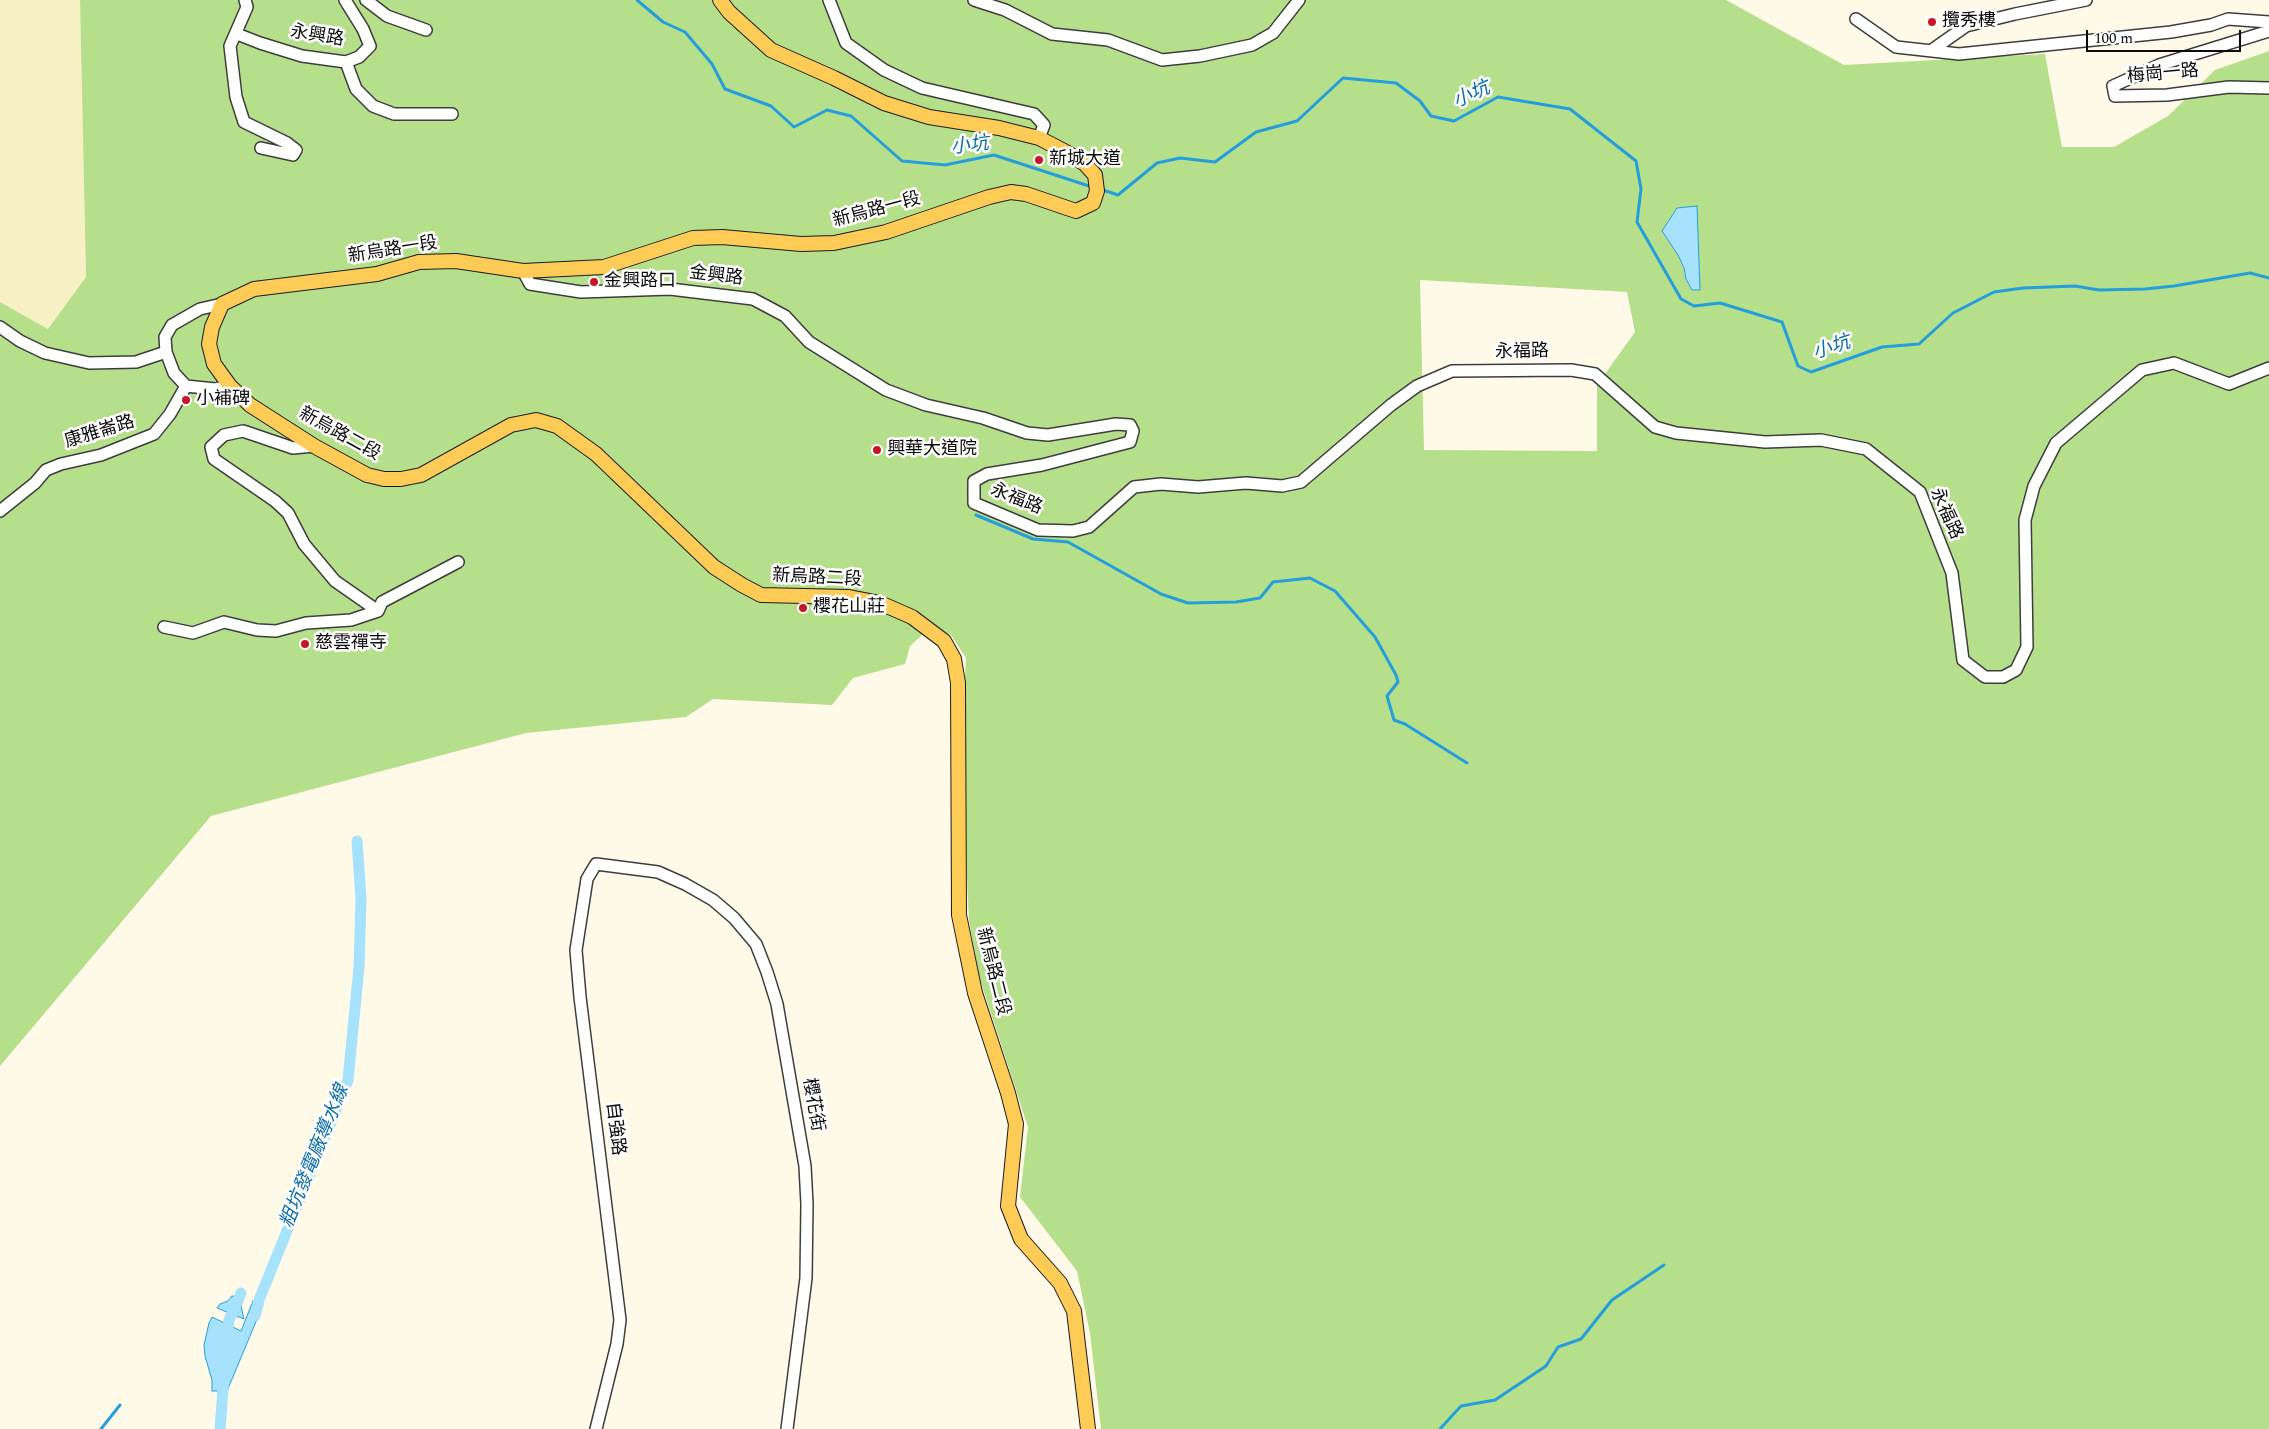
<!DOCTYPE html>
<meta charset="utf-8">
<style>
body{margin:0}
#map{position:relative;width:2269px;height:1429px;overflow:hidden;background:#fff9e7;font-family:Spectral,serif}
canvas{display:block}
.scale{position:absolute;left:2086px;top:30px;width:155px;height:22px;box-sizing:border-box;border:2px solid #0a0a0a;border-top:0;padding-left:6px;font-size:15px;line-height:18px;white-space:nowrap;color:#0a0a0a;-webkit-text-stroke:4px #fff;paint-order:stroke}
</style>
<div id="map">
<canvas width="2269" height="1429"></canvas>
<div class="scale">100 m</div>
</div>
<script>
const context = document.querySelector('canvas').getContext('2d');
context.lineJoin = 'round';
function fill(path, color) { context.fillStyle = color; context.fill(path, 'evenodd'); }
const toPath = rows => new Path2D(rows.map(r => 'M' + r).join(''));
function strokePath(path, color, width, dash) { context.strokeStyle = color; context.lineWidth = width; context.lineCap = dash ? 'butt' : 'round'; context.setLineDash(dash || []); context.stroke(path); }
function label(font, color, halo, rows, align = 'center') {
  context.font = font + ' Spectral,"Noto Sans TC",serif'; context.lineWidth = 5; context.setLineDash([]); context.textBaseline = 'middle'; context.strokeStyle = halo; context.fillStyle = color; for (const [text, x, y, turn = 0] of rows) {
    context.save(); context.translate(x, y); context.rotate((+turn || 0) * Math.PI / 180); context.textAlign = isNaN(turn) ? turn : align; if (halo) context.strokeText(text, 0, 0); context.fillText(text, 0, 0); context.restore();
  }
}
const farmland = toPath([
 [0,0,80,0,86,277,48,329,0,302]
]);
const forest = toPath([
 [80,0,1726,0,1844,65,2045,54,2062,147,2114,147,2168,116,2215,70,2269,51,2269,1429,1101,1429,1090,1333,1077,1271,1020,1197,1028,1127,979,977,969,920,961,750,966,658,951,635,932,626,910,646,905,664,853,678,832,705,713,699,686,717,526,733,211,816,0,1066,0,302,48,329,86,277],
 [1420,280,1627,292,1635,332,1597,385,1597,451,1424,450]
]);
const water = toPath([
 [1697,206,1700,290,1692,290,1686,279,1684,268,1678,255,1662,231,1677,208,1697,206],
 [232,1296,243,1300,241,1306,244,1319,217,1308,220,1304,228,1301,232,1296],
 [253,1301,263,1305,227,1391,212,1391,212,1380,205,1356,204,1345,209,1323,212,1317,241,1331,253,1301]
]);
const stream = toPath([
 [637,0,663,22,685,32,712,64,725,89,771,106,794,127,827,110,851,116,902,161,945,165,994,155,1092,187],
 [1100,189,1118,195,1157,163,1180,158,1215,162,1256,132,1297,121,1343,78,1396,83,1420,101,1431,116,1454,121,1498,97,1570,109,1636,161,1641,189,1637,222,1681,299,1694,306,1720,303,1782,322,1798,366,1811,372,1882,347,1919,344,1953,313,1994,292,2023,288,2075,286,2099,290,2145,289,2174,286,2250,273,2269,278],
 [976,515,1033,539,1068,542,1161,594,1188,603,1236,602,1260,598,1273,582,1310,578,1335,591,1375,637,1396,675,1398,682,1387,696,1394,720,1405,724,1467,763],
 [101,1429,120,1405],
 [1440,1429,1461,1406,1495,1400,1546,1366,1558,1347,1581,1339,1612,1300,1664,1265]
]);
const canal = toPath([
 [255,1316,259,1300,348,1080,359,967,361,899,357,841],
 [227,1339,229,1320,241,1293],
 [220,1429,224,1376]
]);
const minor = toPath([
 [245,0,247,7,230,46,236,97,244,122,287,143,296,150,293,155,261,148],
 [366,0,387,16,426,30],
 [829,0,846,43,884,70,922,88,1034,114,1044,125,1039,138],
 [974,0,1005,10,1052,34,1108,40,1162,60,1200,56,1252,45,1273,33,1299,0],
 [1856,19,1896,47,1959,54,2171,32,2211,25,2228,19,2269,22],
 [2269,31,2159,65,2113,86,2115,96,2167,95,2229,87,2269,88],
 [237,34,260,43,302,56,346,62,359,57,370,46,363,29,345,0],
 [1932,50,1966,26,2015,14,2086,0],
 [346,62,356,89,373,106,394,114,452,114],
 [523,271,530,284,581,292,670,289,753,299,785,316,809,342,886,390,926,405,983,418,1027,433,1048,435,1116,424,1130,425,1133,431,1130,442,1042,465,987,474,974,481,974,503,1038,530,1073,531,1089,527,1134,487,1161,484,1198,487,1246,483,1282,486,1301,482,1391,405,1417,386,1452,371,1571,370,1595,374,1655,427,1676,433,1765,442,1821,440,1866,449,1920,492,1952,573,1963,660,1985,677,2003,677,2016,670,2027,647,2025,520,2034,486,2056,443,2142,370,2174,363,2229,384,2269,368],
 [0,327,20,341,45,353,89,363,136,362,166,352],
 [186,386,174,373,166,352,165,337,172,325,200,309,222,304],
 [0,511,35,483,46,470,61,464,101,455,154,434,170,414,186,386,215,389,230,386],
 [378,611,382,602,458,562],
 [164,627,193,633,224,622,257,630,276,631,306,623,351,620,378,611,335,581,304,544,288,513,275,501,214,459,211,447,224,435,243,431,293,448,314,446],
 [596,1429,617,1344,620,1320,580,997,576,950,587,879,596,864,658,872,685,884,713,900,734,918,756,944,767,972,777,1004,805,1166,807,1204,806,1278,787,1429]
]);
const major = toPath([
 [720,0,729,12,771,50,834,78,884,103,929,117,999,128,1039,138,1066,152,1085,164,1095,175,1097,191,1093,203,1076,211,1026,194,1011,192,989,197,886,232,834,243,801,244,722,237,693,238,604,267,523,271,456,261,419,262,377,274,254,289,222,304,212,327,209,344,214,364,230,386,250,405,314,446,367,475,384,479,401,479,421,475,511,425,536,420,557,426,596,454,714,567,742,585,761,595,849,597,880,603,912,617,944,641,954,659,958,683,959,915,975,993,1008,1093,1016,1124,1008,1206,1021,1239,1060,1283,1074,1311,1088,1429]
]);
const markers = [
 [1932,22,5,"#c71629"],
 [1039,160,5,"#c71629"],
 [594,282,5,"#c71629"],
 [186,400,5,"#c71629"],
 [877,450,5,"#c71629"],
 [803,608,5,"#c71629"],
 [305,644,5,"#c71629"]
];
const poiNames = [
 ["攬秀樓",1942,22],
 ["新城大道",1049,160],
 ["金興路口",604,282],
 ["小補碑",196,400],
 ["興華大道院",887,450],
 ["櫻花山莊",813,608],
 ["慈雲禪寺",315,644]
];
const streetNames = [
 ["永興路",317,37,9],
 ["梅崗一路",2163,75,-5],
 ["新烏路一段",877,211,-15],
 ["新烏路一段",393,251,-9],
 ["金興路",716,277,7],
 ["永福路",1522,353,-1],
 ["康雅崙路",100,433,-17],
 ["新烏路二段",339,435,29],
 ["永福路",1016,500,22],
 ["永福路",1945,514,66],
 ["新烏路二段",817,579,3],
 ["新烏路二段",992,972,76],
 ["櫻花街",812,1105,80],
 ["自強路",614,1129,83]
];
const waterNames = [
 ["小坑",1472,96,-24],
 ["小坑",970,147,-7],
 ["小坑",1832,349,-18],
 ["粗坑發電廠導水線",316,1157,-68]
];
fill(farmland, '#f8f0c5');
fill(forest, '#b6df8b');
fill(water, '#a6e2fd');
strokePath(water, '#269edb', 1);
strokePath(stream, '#269edb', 3);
strokePath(canal, '#a6e2fd', 11);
strokePath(minor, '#3d3d3d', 14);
strokePath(major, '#1b1b1b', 16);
strokePath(minor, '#fff', 11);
strokePath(major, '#ffcb57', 14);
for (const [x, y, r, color] of markers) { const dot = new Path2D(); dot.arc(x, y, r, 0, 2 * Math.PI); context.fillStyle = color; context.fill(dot); strokePath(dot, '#fff', 2); }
label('18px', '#0a0a0a', '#fff', poiNames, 'left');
label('18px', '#0a0a0a', '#fff', streetNames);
label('italic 19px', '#096ca7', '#fff', waterNames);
</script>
